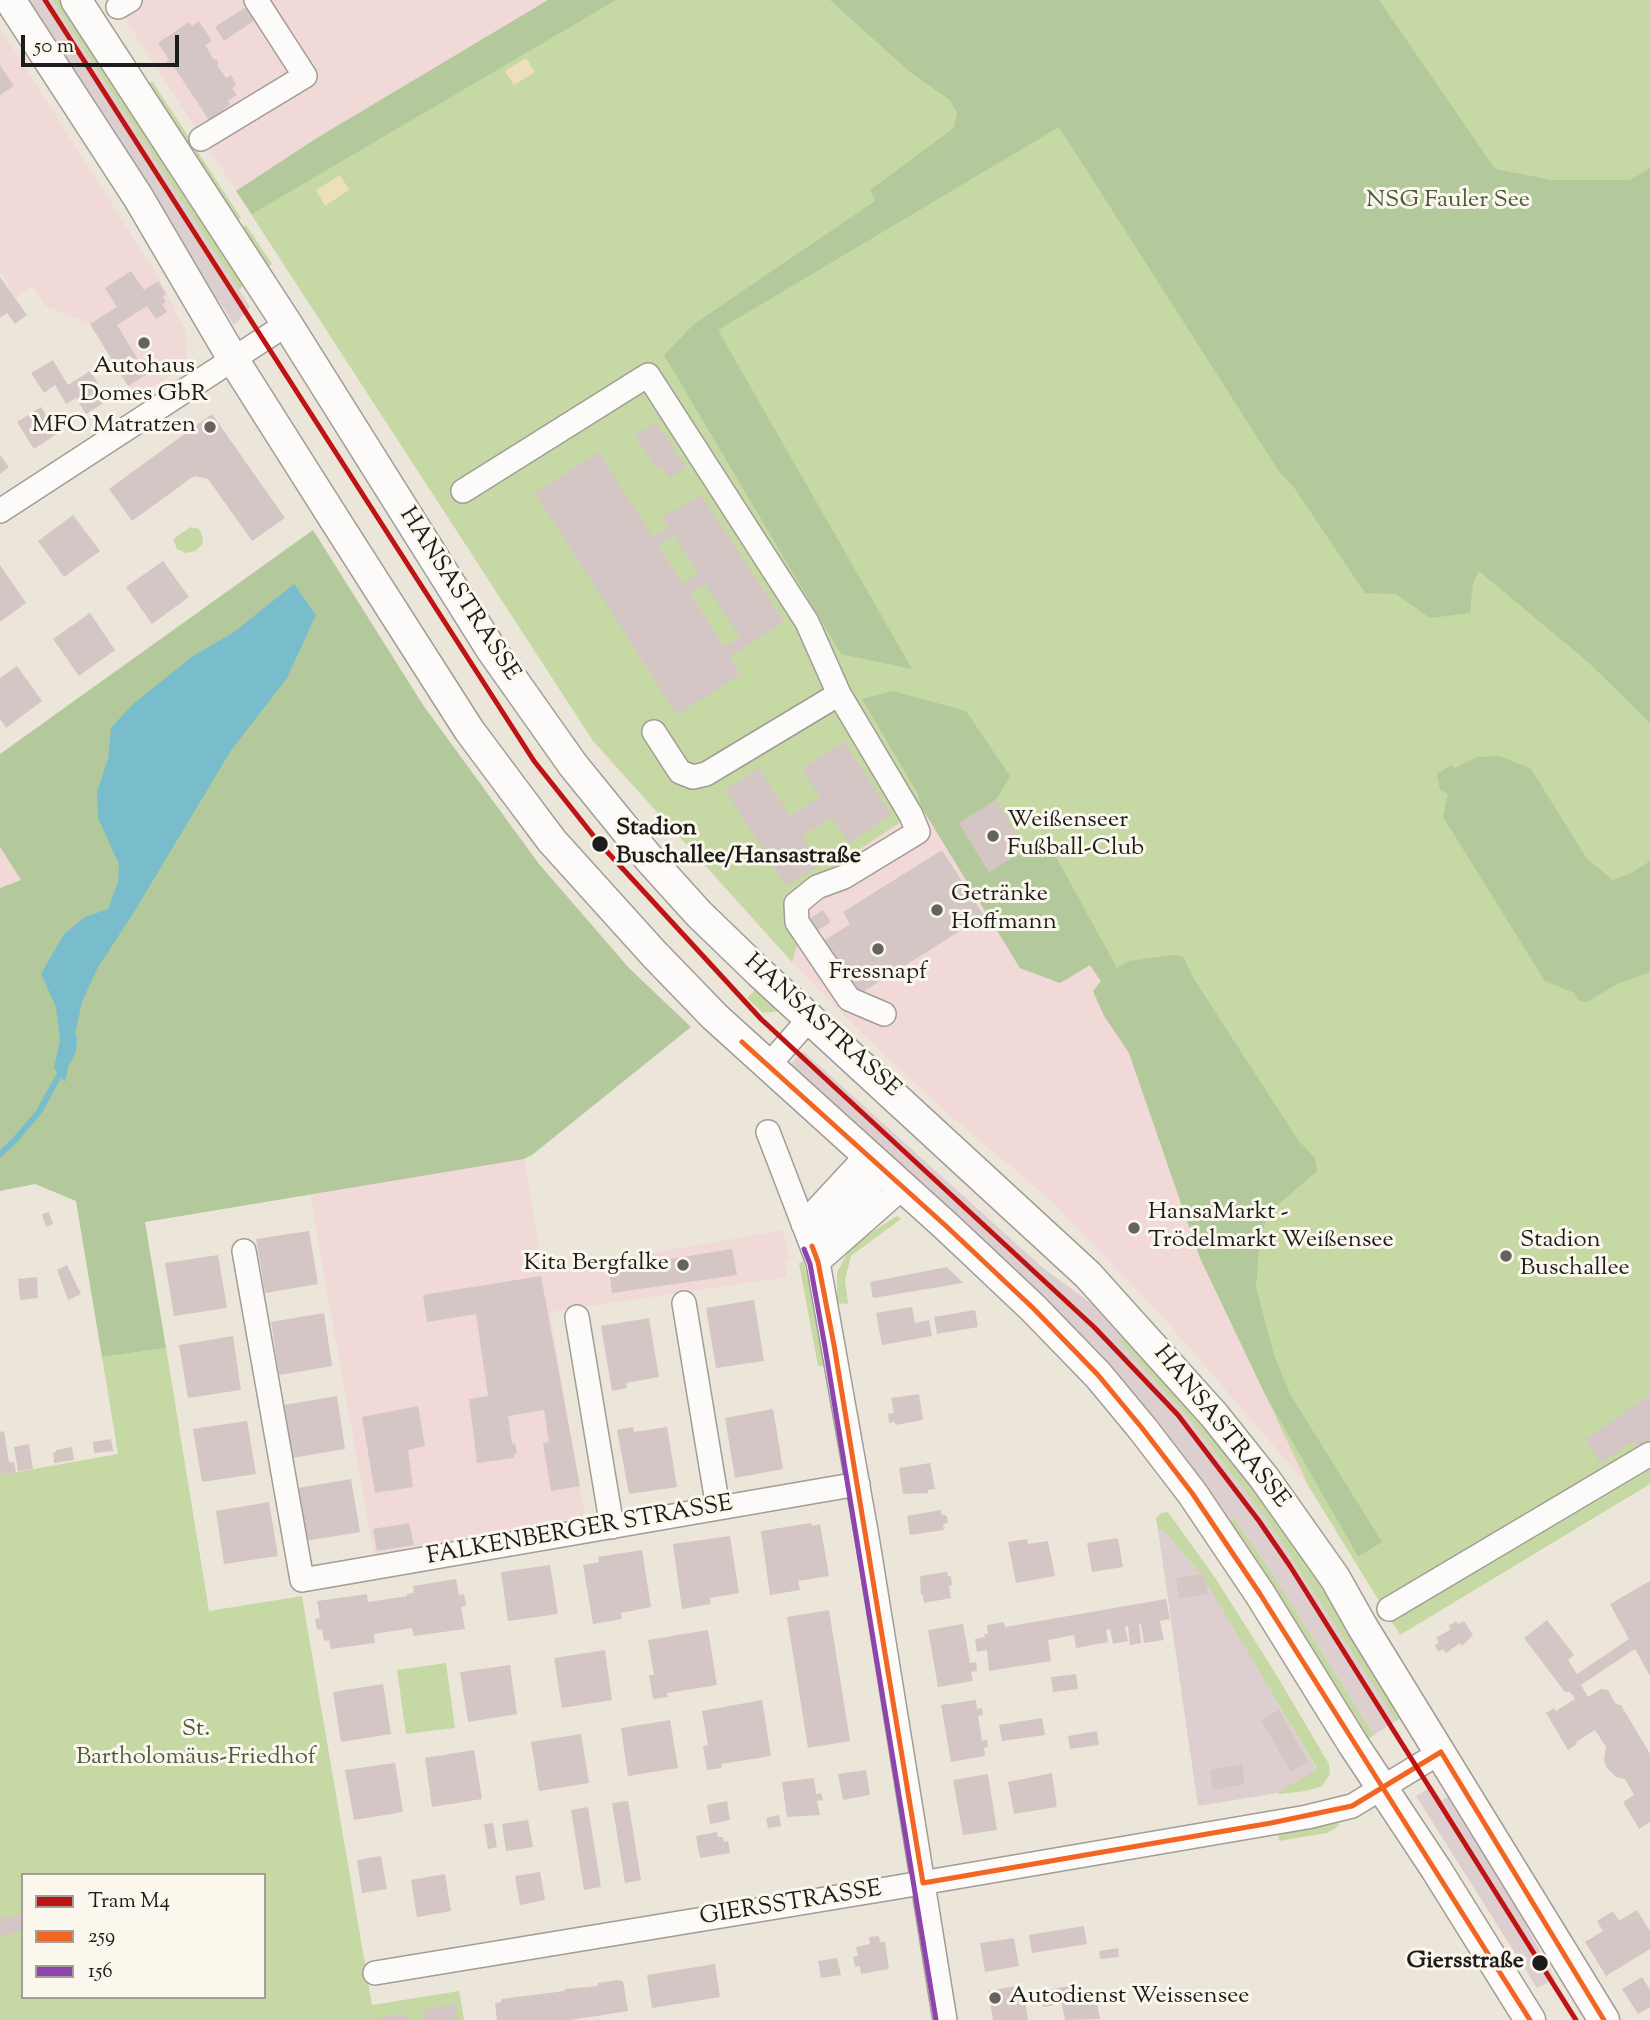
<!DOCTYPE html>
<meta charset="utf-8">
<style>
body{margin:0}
#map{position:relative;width:1650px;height:2020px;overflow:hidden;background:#ebe6d9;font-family:"Sorts Mill Goudy",serif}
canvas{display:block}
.legend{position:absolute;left:21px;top:1873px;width:245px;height:126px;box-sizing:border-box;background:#fbf7ec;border:2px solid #a29f99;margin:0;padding:9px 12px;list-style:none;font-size:21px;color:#1c1c1c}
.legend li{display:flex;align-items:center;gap:14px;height:35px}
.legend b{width:35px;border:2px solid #a29f99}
.scale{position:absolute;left:21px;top:35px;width:158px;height:32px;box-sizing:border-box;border:4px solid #1c1c1c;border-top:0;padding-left:9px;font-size:21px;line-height:24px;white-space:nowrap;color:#1c1c1c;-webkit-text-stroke:5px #fbf7ec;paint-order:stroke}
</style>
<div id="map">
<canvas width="1650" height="2020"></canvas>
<ul class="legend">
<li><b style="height:9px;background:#be1414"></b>Tram M4</li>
<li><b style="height:9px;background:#f26522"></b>259</li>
<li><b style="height:9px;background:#8e44ad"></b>156</li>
</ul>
<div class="scale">50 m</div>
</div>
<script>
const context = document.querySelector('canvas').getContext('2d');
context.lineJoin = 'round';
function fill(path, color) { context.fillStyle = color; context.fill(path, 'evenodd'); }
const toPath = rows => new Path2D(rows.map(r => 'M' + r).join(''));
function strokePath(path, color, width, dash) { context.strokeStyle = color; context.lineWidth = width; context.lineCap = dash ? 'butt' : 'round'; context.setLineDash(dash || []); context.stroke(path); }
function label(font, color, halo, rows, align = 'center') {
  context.font = font + ' "Sorts Mill Goudy",serif'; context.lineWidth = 6; context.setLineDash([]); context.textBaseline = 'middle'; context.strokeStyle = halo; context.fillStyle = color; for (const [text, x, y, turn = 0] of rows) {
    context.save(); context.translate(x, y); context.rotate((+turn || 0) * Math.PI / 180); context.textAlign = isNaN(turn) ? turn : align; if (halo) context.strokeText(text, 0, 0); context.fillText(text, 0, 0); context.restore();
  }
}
const built = toPath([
 [113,0,548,0,317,138,236,191],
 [0,28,160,280,186,334,186,365,136,398,90,324,44,305,33,286,15,297,0,271],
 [922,808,1090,964,1114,1001,1129,1053,1200,1258,1309,1487,1163,1317,1049,1199,947,1113,858,1030,792,962,819,876],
 [0,847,21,880,0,888],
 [524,1159,543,1272,783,1230,789,1258,784,1259,787,1277,550,1312,585,1518,374,1555,310,1195]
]);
const industrial = toPath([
 [24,0,52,0,250,307,234,325,218,299,213,302],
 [803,1051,1043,1268,1110,1317,1126,1332,1118,1340,1188,1417,1267,1520,1396,1721,1374,1735,1274,1576,1234,1517,1228,1521,787,1068],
 [1158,1530,1165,1532,1201,1575,1205,1574,1207,1582,1317,1770,1277,1793,1198,1806],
 [1432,1786,1442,1800,1449,1796,1508,1892,1555,1979,1537,1988,1416,1796]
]);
const green = toPath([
 [52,0,63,0,245,284,239,290],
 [548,0,1650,0,1650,1484,1400,1635,1309,1487,1200,1258,1129,1053,1114,1001,1090,965,1060,983,1020,968,922,808,819,876,792,962,593,741,236,191,317,138],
 [152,81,192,142,182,144,145,88],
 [196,149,241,218,232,222,190,156],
 [246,225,272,264,263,270,238,231],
 [191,527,199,529,203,538,202,545,195,551,186,553,177,549,173,539],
 [758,987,780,1011,763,1013,747,998],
 [897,1216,901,1219,851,1256,845,1280,848,1304,837,1303,837,1273,847,1253,853,1244],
 [803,1261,811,1287,825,1366,818,1366,799,1263],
 [1126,1332,1245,1474,1315,1573,1405,1716,1396,1721,1267,1520,1188,1417,1118,1340],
 [166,1348,209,1611,302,1596,372,2005,459,1991,464,2020,0,2020,0,1475,118,1454,102,1357],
 [23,1875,264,1875,264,1997,23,1997],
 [1168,1512,1216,1579,1274,1671,1329,1764,1330,1774,1322,1786,1306,1791,1280,1794,1277,1793,1317,1769,1206,1582,1205,1575,1201,1575,1165,1532,1158,1530,1156,1518,1162,1513],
 [1234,1517,1274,1576,1374,1735,1367,1740,1265,1574,1228,1521],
 [446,1663,455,1728,406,1734,397,1670],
 [1338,1823,1339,1826,1327,1833,1279,1841,1278,1834]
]);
const forest = toPath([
 [548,0,616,0,252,214,236,191,317,138],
 [830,0,1379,0,1495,169,1552,180,1630,180,1650,168,1650,723,1589,663,1479,571,1473,583,1470,613,1430,618,1396,594,1365,593,1293,486,1280,473,1059,127,718,330,912,669,841,654,664,355,694,324,875,201,870,190,954,128,957,113,950,100,910,72],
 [313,530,423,705,539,864,629,968,691,1027,532,1155,524,1159,145,1222,166,1348,102,1357,76,1201,35,1184,0,1191,0,888,21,880,0,847,0,754],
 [893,691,966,711,1010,776,996,800,959,823,989,872,1026,849,1055,855,1117,968,1128,961,1174,955,1183,957,1194,979,1298,1140,1315,1158,1317,1171,1271,1211,1260,1235,1256,1287,1274,1355,1290,1394,1382,1542,1364,1553,1358,1556,1265,1394,1200,1258,1129,1053,1104,1016,1093,991,1101,981,1090,965,1060,983,1020,968,922,808,918,794,862,699],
 [1500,756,1531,769,1587,859,1613,880,1633,872,1650,861,1650,972,1617,984,1587,1002,1578,1000,1574,993,1545,981,1443,817,1448,794,1440,790,1437,774,1451,765,1455,768,1477,757]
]);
const sand = toPath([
 [526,58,535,72,514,85,505,71],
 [340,175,349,190,325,206,316,190]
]);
const water = toPath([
 [294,584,316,615,287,678,230,752,134,912,97,969,82,1002,65,1082,54,1068,60,1040,56,1007,41,974,64,934,85,917,108,909,118,882,119,864,98,818,97,792,108,759,111,728,132,705,193,656,234,632]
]);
const stream = toPath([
 [68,1061,73,1051,74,1038],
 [0,1154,14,1141,39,1112,62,1070]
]);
const building = toPath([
 [249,5,258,18,224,41,215,27],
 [199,21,212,41,205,45,214,60,216,59,219,64,217,65,226,78,231,75,236,85,232,88,237,95,228,101,230,105,223,109,226,114,211,123,172,64,169,66,166,62,169,60,158,43,189,22,192,26],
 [0,65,14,86,0,95],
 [131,271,144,290,158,281,166,294,163,296,166,302,162,304,167,312,156,319,147,306,117,325,147,374,128,386,90,324,117,307,105,288],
 [0,277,27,315,15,324,7,313,0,318],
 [53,360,68,385,90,371,102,390,98,392,105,402,86,414,76,398,66,404,55,385,44,393,31,373],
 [41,407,58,433,34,449,17,422],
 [212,414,285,518,252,541,208,479,194,476,132,521,109,489],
 [656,422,686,468,669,479,661,466,656,469,635,435],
 [599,452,653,537,669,527,662,517,701,495,784,622,730,657,741,674,677,715,535,493],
 [674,536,698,573,683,584,658,545],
 [705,584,740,637,724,647,690,593],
 [0,455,9,467,0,474],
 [73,515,100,551,64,577,38,541],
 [163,561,189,597,152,624,126,587],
 [0,565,26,603,0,622],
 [90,613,115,650,79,676,53,639],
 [17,666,42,701,6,728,0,719,0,678],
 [844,741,891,815,848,843,832,817,802,836,820,865,786,886,725,790,759,768,790,816,820,797,802,769],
 [996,800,1026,849,989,872,959,823],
 [942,850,984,916,858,995,824,941,850,924,843,912],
 [823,910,831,922,817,931,809,919],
 [49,1212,53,1224,46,1227,42,1214],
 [309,1231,318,1284,265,1293,256,1239],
 [732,1249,737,1275,612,1293,609,1269],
 [218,1255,227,1308,174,1316,165,1263],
 [67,1265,81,1294,68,1300,57,1270],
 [947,1267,963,1283,873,1298,870,1282],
 [541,1276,580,1486,551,1491,543,1443,549,1442,544,1410,508,1416,512,1444,515,1443,517,1454,514,1454,514,1458,477,1463,469,1399,488,1396,476,1314,427,1322,423,1295],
 [37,1277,38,1298,20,1300,18,1279],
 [754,1300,764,1361,716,1368,706,1308],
 [912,1307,915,1323,929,1320,932,1336,882,1345,876,1313],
 [975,1310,978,1327,937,1334,934,1317],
 [324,1313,332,1366,279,1375,271,1322],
 [649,1318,659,1377,626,1383,627,1388,612,1391,601,1326],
 [233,1336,241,1390,188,1398,179,1345],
 [919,1394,923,1420,895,1425,895,1422,889,1423,888,1414,894,1413,891,1398],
 [1650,1395,1650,1446,1640,1452,1633,1442,1600,1463,1585,1439],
 [337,1396,345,1449,292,1458,284,1405],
 [418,1406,425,1446,408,1450,413,1487,375,1493,362,1417],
 [773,1409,783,1469,735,1478,725,1418],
 [247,1421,256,1474,202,1482,193,1429],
 [633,1427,634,1432,667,1427,677,1487,629,1494,617,1430],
 [4,1431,9,1462,14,1462,16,1472,0,1475,0,1432],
 [111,1439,113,1451,94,1453,93,1442],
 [29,1444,33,1469,18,1471,14,1447],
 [72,1447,74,1460,54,1463,53,1453,56,1452,56,1450],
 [930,1463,935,1489,928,1490,928,1493,903,1494,899,1468],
 [351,1479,360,1532,306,1541,298,1488],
 [269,1502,278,1556,224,1564,216,1511],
 [941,1510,941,1514,947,1516,948,1522,943,1525,944,1530,910,1535,907,1516],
 [409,1523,414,1545,377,1551,373,1529],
 [811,1523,812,1526,820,1524,829,1576,798,1581,800,1590,770,1595,761,1531],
 [730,1536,739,1593,710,1598,711,1604,682,1609,673,1544],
 [1118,1538,1123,1567,1092,1572,1087,1543],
 [1027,1539,1028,1544,1048,1541,1055,1576,1016,1583,1008,1542],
 [642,1550,651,1607,621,1613,622,1619,593,1624,583,1565,599,1562,598,1557],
 [550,1565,558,1614,508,1621,501,1572],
 [947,1572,948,1576,951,1576,952,1585,949,1586,951,1598,924,1603,923,1595,921,1595,920,1576],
 [1205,1574,1208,1594,1179,1598,1176,1578],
 [456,1579,459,1595,464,1594,466,1606,461,1607,465,1629,414,1636,412,1628,374,1634,375,1643,331,1649,329,1640,324,1641,322,1629,317,1630,315,1619,320,1618,317,1601,367,1594,368,1602,407,1596,407,1594,414,1593,413,1586],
 [1650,1581,1650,1676,1635,1649,1581,1685,1588,1697,1601,1689,1608,1690,1616,1704,1621,1705,1650,1754,1650,1822,1639,1829,1623,1802,1634,1795,1625,1779,1616,1777,1607,1768,1604,1760,1606,1747,1595,1730,1576,1742,1577,1744,1568,1750,1546,1713,1554,1708,1556,1711,1575,1699,1570,1692,1565,1692,1524,1638,1547,1620,1574,1655,1568,1660,1577,1674,1629,1639,1610,1604],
 [1166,1599,1170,1619,1160,1621,1164,1640,1144,1643,1141,1624,1139,1624,1141,1643,1130,1645,1128,1626,1125,1627,1128,1641,1113,1644,1110,1629,1106,1630,1108,1642,1076,1648,1074,1635,1048,1640,1051,1661,989,1671,987,1650,977,1652,975,1639,985,1637,984,1634,988,1634,987,1625,1004,1622,1005,1627],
 [829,1610,850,1741,808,1748,787,1617],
 [1456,1621,1458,1624,1464,1621,1473,1635,1462,1646,1460,1643,1446,1653,1443,1649,1438,1652,1435,1645,1439,1642,1436,1638,1451,1629,1448,1626],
 [963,1624,970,1663,976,1662,977,1671,971,1672,973,1681,938,1687,928,1630],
 [708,1630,717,1685,667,1693,668,1697,653,1699,649,1675,654,1675,648,1640],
 [605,1650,612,1700,562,1708,554,1658],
 [510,1665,517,1714,468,1722,460,1672],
 [1076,1674,1078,1689,1053,1692,1051,1677],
 [383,1684,391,1734,341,1742,333,1692],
 [762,1700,771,1756,721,1764,722,1768,707,1770,703,1746,708,1745,702,1711],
 [976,1700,977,1709,982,1708,983,1715,978,1716,982,1741,987,1740,988,1747,984,1748,985,1756,951,1762,941,1705],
 [1279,1710,1308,1762,1291,1772,1261,1720],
 [1042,1718,1045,1735,1002,1741,999,1725],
 [670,1720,678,1768,628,1776,621,1728],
 [1097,1731,1099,1745,1070,1749,1068,1736],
 [581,1734,589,1783,539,1791,531,1742],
 [474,1750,482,1799,432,1807,425,1758],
 [395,1763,403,1812,354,1820,345,1770],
 [1242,1764,1245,1784,1213,1790,1210,1770],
 [866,1770,870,1795,843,1800,838,1774],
 [1052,1773,1057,1807,1014,1814,1008,1782],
 [988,1774,997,1830,963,1835,953,1780],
 [814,1778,816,1794,821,1793,823,1800,817,1801,820,1815,787,1817,782,1782],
 [628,1801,641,1880,625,1883,612,1803],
 [727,1801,730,1820,710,1824,707,1805],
 [588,1807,601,1887,584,1890,571,1810],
 [779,1815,781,1826,768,1828,766,1818],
 [528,1820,533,1847,506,1851,502,1824],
 [493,1823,497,1847,488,1849,484,1824],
 [717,1832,718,1837,723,1837,724,1842,728,1841,730,1853,700,1858,696,1836],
 [381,1856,387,1889,362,1893,357,1860],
 [540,1872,545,1900,520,1905,515,1876],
 [445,1874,451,1911,417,1917,411,1880],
 [1637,1910,1650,1931,1650,1949,1606,1976,1585,1942,1603,1931,1597,1921,1613,1911,1619,1921],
 [23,1914,23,1931,0,1936,0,1918],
 [1084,1926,1087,1944,1032,1953,1029,1935],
 [879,1936,880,1942,885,1942,889,1969,861,1974,860,1966,855,1967,853,1957,858,1956,856,1947,870,1944,869,1937],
 [1014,1938,1019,1966,985,1972,980,1943],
 [1118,1948,1119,1957,1100,1959,1099,1951],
 [837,1958,841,1975,821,1978,818,1961],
 [715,1964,720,1997,652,2008,647,1975],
 [1642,1977,1650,1990,1650,2007,1638,2014,1622,1989],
 [616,1980,623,1981,628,2011,571,2020,497,2020,495,2003,501,2002,501,1999,565,1991,565,1989,598,1986,598,1983],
 [1082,1984,1084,2000,1096,1997,1100,2019,1065,2020,1062,2004,1043,2007,1040,1991],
 [1022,1985,1024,1995,1028,1994,1029,2000,1025,2000,1028,2020,993,2020,988,1991],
 [455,2004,457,2018,425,2020,424,2010],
 [405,2013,406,2020,373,2020,373,2019]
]);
const minor = toPath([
 [118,7,130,0],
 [201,139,305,76,256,0],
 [463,491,648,375,807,622,839,694,911,815,918,832,844,877,817,887,796,904,797,922,849,999,884,1014],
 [0,511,287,324],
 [654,732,680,772,693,777,706,774,839,694],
 [768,1066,810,1018],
 [768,1132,818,1262,867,1537,945,2020],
 [803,1224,867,1155],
 [812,1246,884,1171],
 [244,1251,302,1580,858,1484],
 [818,1262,902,1188],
 [684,1303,718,1508],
 [577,1317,612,1527],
 [1389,1609,1650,1454],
 [375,1973,892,1888,1307,1817,1352,1806,1441,1752]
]);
const major = toPath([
 [10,0,138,197,233,359,333,517,469,730,519,797,552,841,655,955,715,1017,946,1226,1033,1308,1098,1375,1142,1428,1192,1493,1260,1594,1353,1744,1436,1869,1530,2020],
 [76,0,287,324,491,649,573,765,651,861,699,914,759,972,1088,1275,1214,1415,1265,1479,1335,1578,1362,1626,1604,2020]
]);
const bus1 = toPath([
 [742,1042,946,1226,1033,1308,1098,1375,1142,1428,1192,1493,1260,1594,1530,2020],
 [812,1246,818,1262,834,1345,923,1883,1271,1823,1352,1806,1441,1752,1604,2020]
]);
const bus2 = toPath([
 [804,1249,810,1264,825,1347,936,2020]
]);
const tram1 = toPath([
 [45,0,534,761,600,844,761,1019,1094,1327,1178,1415,1259,1521,1290,1566,1576,2020]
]);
const markers = [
 [144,343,7,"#64635e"],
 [210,427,7,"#64635e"],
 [993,836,7,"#64635e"],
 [600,844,9,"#1c1c1c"],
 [937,910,7,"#64635e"],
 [878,949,7,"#64635e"],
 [1134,1228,7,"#64635e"],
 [1506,1256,7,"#64635e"],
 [683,1265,7,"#64635e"],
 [1540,1963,9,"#1c1c1c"],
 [995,1998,7,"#64635e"]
];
const parkNames = [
 ["NSG Fauler See",1448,202],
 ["St.",196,1731],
 ["Bartholomäus-Friedhof",196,1759]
];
const poiNames = [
 ["Autohaus",144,368,"center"],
 ["Domes GbR",144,396,"center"],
 ["MFO Matratzen",196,427,"right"],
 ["Weißenseer",1007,822],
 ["Fußball-Club",1007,850],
 ["Getränke",951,896],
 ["Hoffmann",951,924],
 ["Fressnapf",878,974,"center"],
 ["HansaMarkt -",1148,1214],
 ["Trödelmarkt Weißensee",1148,1242],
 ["Stadion",1520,1242],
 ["Buschallee",1520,1270],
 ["Kita Bergfalke",669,1265,"right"],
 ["Autodienst Weissensee",1009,1998]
];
const streetNames = [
 ["HANSASTRASSE",458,595,57],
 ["HANSASTRASSE",821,1027,42],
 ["HANSASTRASSE",1220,1428,51],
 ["FALKENBERGER STRASSE",580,1532,-10],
 ["GIERSSTRASSE",791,1905,-9]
];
const stopNames = [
 ["Stadion",616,830],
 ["Buschallee/Hansastraße",616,858],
 ["Giersstraße",1524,1963,"right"]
];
fill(built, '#f1d9d8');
fill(industrial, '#ddcfd0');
fill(green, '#c6d9a4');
fill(forest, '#b3c99b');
fill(sand, '#eddfb9');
fill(water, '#79bdcd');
strokePath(stream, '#79bdcd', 6);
fill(building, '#d4c6c5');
strokePath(minor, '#a09d96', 26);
strokePath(major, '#a09d96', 33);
strokePath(minor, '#fcfbf9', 23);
strokePath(major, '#fcfbf9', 30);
strokePath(bus1, '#f26522', 5);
strokePath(bus2, '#8e44ad', 5);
strokePath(tram1, '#be1414', 5);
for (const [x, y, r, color] of markers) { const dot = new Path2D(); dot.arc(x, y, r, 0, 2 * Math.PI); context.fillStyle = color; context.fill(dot); strokePath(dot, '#fbf7ec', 2.5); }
label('24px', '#4d5a3d', '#fbf7ec', parkNames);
label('24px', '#1c1c1c', '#fbf7ec', poiNames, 'left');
label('24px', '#1c1c1c', '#fbf7ec', streetNames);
label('bold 24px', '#1c1c1c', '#fbf7ec', stopNames, 'left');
</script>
